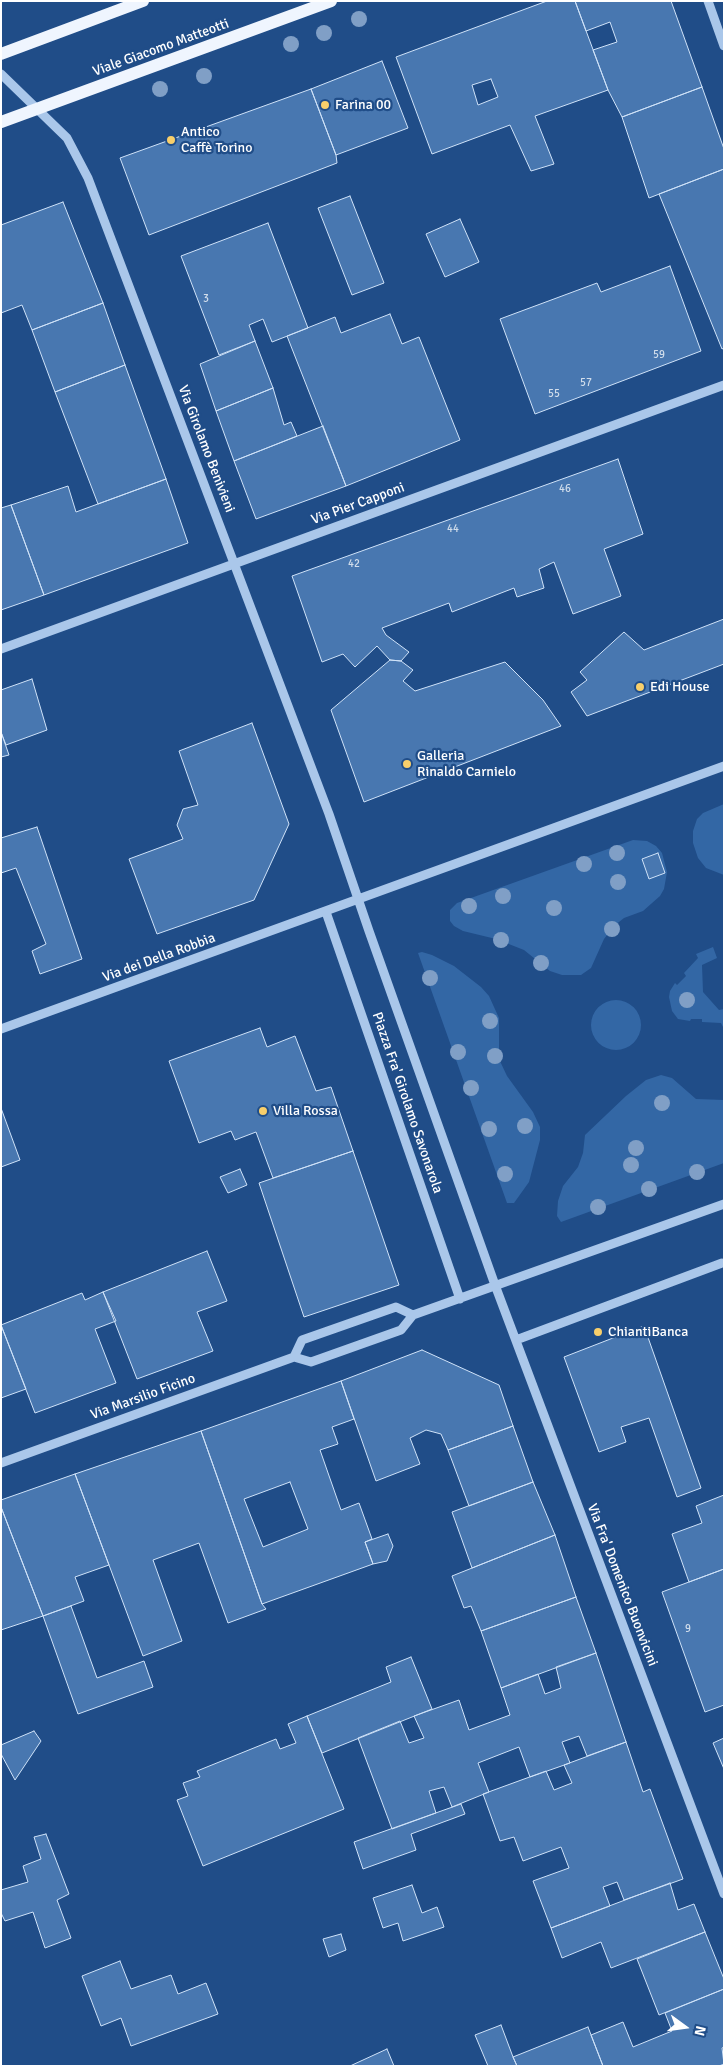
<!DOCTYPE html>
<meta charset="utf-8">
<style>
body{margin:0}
#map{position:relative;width:725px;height:2067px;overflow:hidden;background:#204d88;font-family:Signika,sans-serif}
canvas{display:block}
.frame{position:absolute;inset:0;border:2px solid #fff;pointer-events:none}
.north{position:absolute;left:660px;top:2002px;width:50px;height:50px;-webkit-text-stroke:4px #204d88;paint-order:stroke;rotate:104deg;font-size:14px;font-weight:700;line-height:20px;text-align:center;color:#fff}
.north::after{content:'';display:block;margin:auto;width:18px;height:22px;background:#fff;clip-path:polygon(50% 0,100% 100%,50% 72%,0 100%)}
</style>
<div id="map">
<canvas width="725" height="2067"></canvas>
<div class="frame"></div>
<div class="north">N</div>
</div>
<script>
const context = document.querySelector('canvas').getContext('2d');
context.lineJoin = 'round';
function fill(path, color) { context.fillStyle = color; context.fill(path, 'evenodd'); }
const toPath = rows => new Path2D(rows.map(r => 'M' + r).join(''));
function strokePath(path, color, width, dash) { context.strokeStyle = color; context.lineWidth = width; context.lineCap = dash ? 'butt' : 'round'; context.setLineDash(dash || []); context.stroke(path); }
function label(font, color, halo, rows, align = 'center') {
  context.font = font + ' Signika,sans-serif'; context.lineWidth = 4.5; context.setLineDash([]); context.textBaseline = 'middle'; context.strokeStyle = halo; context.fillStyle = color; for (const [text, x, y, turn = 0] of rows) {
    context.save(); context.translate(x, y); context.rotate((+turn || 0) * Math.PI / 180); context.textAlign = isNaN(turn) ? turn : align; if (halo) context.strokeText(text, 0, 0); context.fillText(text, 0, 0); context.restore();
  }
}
const green = toPath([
 [724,804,724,875,706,868,698,858,693,843,693,831,697,819,703,813],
 [633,840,647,841,656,846,662,853,667,872,664,889,660,896,643,911,624,918,614,926,604,939,591,968,581,975,562,975,550,971,524,950,496,939,463,931,454,926,450,921,450,910,457,903],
 [713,947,717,958,702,965,703,992,719,1010,724,1009,723,1027,721,1023,702,1022,702,1019,691,1019,690,1021,678,1019,672,1011,669,997,670,991,675,983,677,985,686,976,684,973,698,958,696,954],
 [422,952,432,955,454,966,481,987,489,996,499,1018,499,1059,507,1076,533,1112,540,1127,540,1140,529,1182,514,1203,507,1203,418,953],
 '591 1025a25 25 0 1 1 50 0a25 25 0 1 1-50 0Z',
 [661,1075,672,1078,696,1099,724,1100,724,1163,561,1222,557,1216,558,1201,563,1186,578,1167,583,1153,585,1135,626,1096,646,1080]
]);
const building = toPath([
 [547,1,575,1,608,90,535,116,554,164,531,171,510,125,432,154,396,57,547,1],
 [491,79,498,97,478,105,472,85,491,79],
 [575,1,671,1,702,87,622,117,608,90,593,50,617,42,610,22,586,31,575,1],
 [382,61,408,128,336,155,311,89,382,61],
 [702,87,724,149,724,169,649,198,622,117,702,87],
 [311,89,336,155,337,163,149,235,120,158,311,89],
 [724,169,724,348,722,349,659,194,724,169],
 [350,196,384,283,352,295,318,208,350,196],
 [63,202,103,303,32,330,22,305,1,313,1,225,63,202],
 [460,219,479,262,445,277,426,234,460,219],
 [268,223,308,328,272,342,263,319,249,325,255,341,219,355,181,256,268,223],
 [670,266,701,351,535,414,500,319,597,283,601,292,670,266],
 [103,303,125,365,55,392,32,330,103,303],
 [390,314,402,344,419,337,460,440,346,486,287,336,335,317,341,333,390,314],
 [255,341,273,388,216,411,200,364,255,341],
 [125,365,166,479,98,504,55,392,125,365],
 [273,388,284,425,291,422,297,436,234,461,216,411,273,388],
 [323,426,346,486,256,519,234,461,323,426],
 [618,459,643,534,604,549,621,596,573,614,554,562,539,569,544,588,517,597,514,588,452,612,449,603,382,628,386,635,409,652,401,661,390,660,377,646,355,667,343,654,322,662,292,576,618,459],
 [166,479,188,543,44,595,11,505,68,486,76,512,166,479],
 [11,505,44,595,1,610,1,508,11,505],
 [724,619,724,664,587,716,571,692,587,680,580,672,624,632,644,650,724,619],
 [390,660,401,661,413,670,403,681,415,691,505,662,543,700,561,726,364,802,331,710,390,660],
 [32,679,47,730,6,745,1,732,1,690,32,679],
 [252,723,289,824,254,900,157,934,129,859,183,839,177,825,183,809,198,805,179,751,252,723],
 [1,732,9,755,1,757,1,732],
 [37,827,82,959,40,974,32,951,46,944,16,868,1,873,1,838,37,827],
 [658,853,665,873,649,879,642,859,658,853],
 [260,1028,267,1047,295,1036,316,1091,331,1087,353,1151,273,1178,256,1132,235,1140,231,1131,199,1143,169,1061,260,1028],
 [1,1108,20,1160,1,1167,1,1108],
 [353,1151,399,1285,304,1317,259,1183,353,1151],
 [240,1169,247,1185,228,1193,220,1177,240,1169],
 [207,1251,227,1301,197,1312,213,1351,137,1379,103,1292,207,1251],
 [103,1292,116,1321,95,1329,116,1383,35,1413,1,1325,82,1293,85,1300,103,1292],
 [1,1325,26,1389,1,1398,1,1325],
 [644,1326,701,1488,677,1497,649,1418,621,1427,626,1442,599,1452,564,1357,644,1326],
 [422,1350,499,1385,513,1426,448,1450,441,1434,426,1430,410,1438,420,1464,376,1481,341,1381,422,1350],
 [341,1381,354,1419,332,1427,338,1444,320,1450,341,1510,359,1503,372,1539,365,1542,373,1564,262,1604,201,1431,341,1381],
 [290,1482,308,1529,263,1547,244,1499,290,1482],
 [513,1426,533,1482,469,1506,448,1450,513,1426],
 [201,1431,262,1604,266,1609,228,1623,199,1543,153,1560,182,1641,143,1656,75,1474,201,1431],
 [75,1474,109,1565,75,1577,84,1601,43,1616,1,1507,1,1500,75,1474],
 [533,1482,555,1535,472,1568,452,1512,533,1482],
 [724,1495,724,1569,689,1582,672,1534,702,1523,696,1506,724,1495],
 [1,1507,43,1616,1,1630,1,1507],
 [388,1534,393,1546,387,1561,373,1564,365,1542,388,1534],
 [555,1535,576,1597,481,1631,471,1606,464,1608,452,1576,555,1535],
 [724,1569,724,1705,705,1712,662,1592,724,1569],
 [576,1597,596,1653,501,1688,481,1631,576,1597],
 [71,1606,97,1678,144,1661,153,1687,78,1714,43,1616,71,1606],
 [596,1653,626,1742,587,1756,579,1736,562,1742,570,1763,530,1777,519,1747,478,1763,489,1792,452,1807,444,1787,429,1791,436,1813,392,1829,358,1738,400,1721,409,1743,424,1738,414,1716,459,1700,469,1730,510,1715,501,1688,538,1674,545,1694,561,1688,556,1667,596,1653],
 [411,1657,432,1709,322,1753,307,1716,391,1682,386,1667,411,1657],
 [307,1716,344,1809,203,1866,177,1800,188,1796,183,1783,200,1777,197,1771,276,1739,280,1749,296,1743,288,1724,307,1716],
 [34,1731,41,1741,15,1780,1,1754,1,1745,34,1731],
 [724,1738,724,1769,713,1743,724,1738],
 [626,1742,643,1792,650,1789,683,1879,624,1900,617,1882,603,1887,610,1906,551,1928,533,1881,569,1868,561,1847,523,1861,514,1837,500,1841,483,1794,546,1771,554,1790,572,1783,564,1765,626,1742],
 [461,1804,465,1814,411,1834,416,1850,363,1869,354,1842,461,1804],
 [46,1834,69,1894,57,1900,71,1938,45,1948,33,1912,5,1921,1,1913,1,1890,28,1882,23,1866,41,1859,34,1837,46,1834],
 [670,1883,678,1910,694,1904,705,1932,611,1968,601,1942,562,1958,551,1928,670,1883],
 [412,1885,422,1913,437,1907,444,1927,403,1941,398,1923,383,1928,373,1898,412,1885],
 [705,1932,724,1979,724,1989,659,2015,637,1959,705,1932],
 [341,1934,346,1950,329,1957,323,1939,341,1934],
 [120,1961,131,1989,171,1975,178,1994,206,1983,218,2014,131,2046,121,2018,101,2026,82,1976,120,1961],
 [724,1989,724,2047,722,2048,724,2064,719,2066,603,2066,591,2035,623,2022,633,2047,672,2031,665,2013,724,1989],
 [501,2025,513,2057,517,2066,488,2066,475,2035,501,2025],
 [588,2027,603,2066,517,2066,513,2057,588,2027],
 [387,2049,394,2066,350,2066,387,2049]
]);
const minor = toPath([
 [708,1,724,46],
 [1,74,67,138,88,178,329,814,369,931,495,1285,724,1894],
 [1,649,724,385],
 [326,912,460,1299],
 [1,1029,724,766],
 [516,1340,722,1263],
 [294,1357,302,1340,396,1307,413,1315],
 [1,1463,294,1357,311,1362,401,1330,413,1315,724,1204]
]);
const major = toPath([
 [1,54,143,1],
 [1,122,331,1]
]);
const trees = [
 [359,19],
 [324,33],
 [291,44],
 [204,76],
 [160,89],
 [617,853],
 [584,864],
 [618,882],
 [503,896],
 [469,906],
 [554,908],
 [612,929],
 [501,940],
 [541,963],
 [430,978],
 [687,1000],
 [490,1021],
 [458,1052],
 [495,1056],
 [471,1088],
 [662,1103],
 [525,1126],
 [489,1129],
 [636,1148],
 [631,1165],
 [697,1172],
 [505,1174],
 [649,1189],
 [598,1207]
];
const markers = [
 [325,105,5,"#f8cf6b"],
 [171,140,5,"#f8cf6b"],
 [640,687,5,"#f8cf6b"],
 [407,764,5,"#f8cf6b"],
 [263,1111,5,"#f8cf6b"],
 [598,1332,5,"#f8cf6b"]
];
const numberNames = [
 ["3",206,299],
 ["59",659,355],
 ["57",586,383],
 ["55",554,394],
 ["46",565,489],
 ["44",453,529],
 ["42",354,564],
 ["9",688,1629]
];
const streetNames = [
 ["Viale Giacomo Matteotti",161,48,-20],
 ["Via Girolamo Benivieni",206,449,69],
 ["Via Pier Capponi",358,504,-20],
 ["Via dei Della Robbia",159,958,-20],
 ["Piazza Fra' Girolamo Savonarola",407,1103,71],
 ["Via Marsilio Ficino",143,1397,-20],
 ["Via Fra' Domenico Buonvicini",622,1585,69]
];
const poiNames = [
 ["Farina 00",335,105],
 ["Antico",181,132],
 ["Caffè Torino",181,148],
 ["Edi House",650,687],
 ["Galleria",417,756],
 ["Rinaldo Carnielo",417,772],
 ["Villa Rossa",273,1111],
 ["ChiantiBanca",608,1332]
];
fill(green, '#3367a5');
fill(building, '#4877b0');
strokePath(building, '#cfe2f8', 1);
strokePath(minor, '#aac7ea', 9);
strokePath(major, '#eff5fe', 12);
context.fillStyle = '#809fc6';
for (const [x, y] of trees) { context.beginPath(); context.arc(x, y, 8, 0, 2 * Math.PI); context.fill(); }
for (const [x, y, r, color] of markers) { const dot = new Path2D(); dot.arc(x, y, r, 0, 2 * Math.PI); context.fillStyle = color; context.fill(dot); strokePath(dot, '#204d88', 2); }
label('11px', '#d1ddeb', null, numberNames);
label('14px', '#fff', '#204d88', streetNames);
label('14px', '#fff', '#204d88', poiNames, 'left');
</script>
